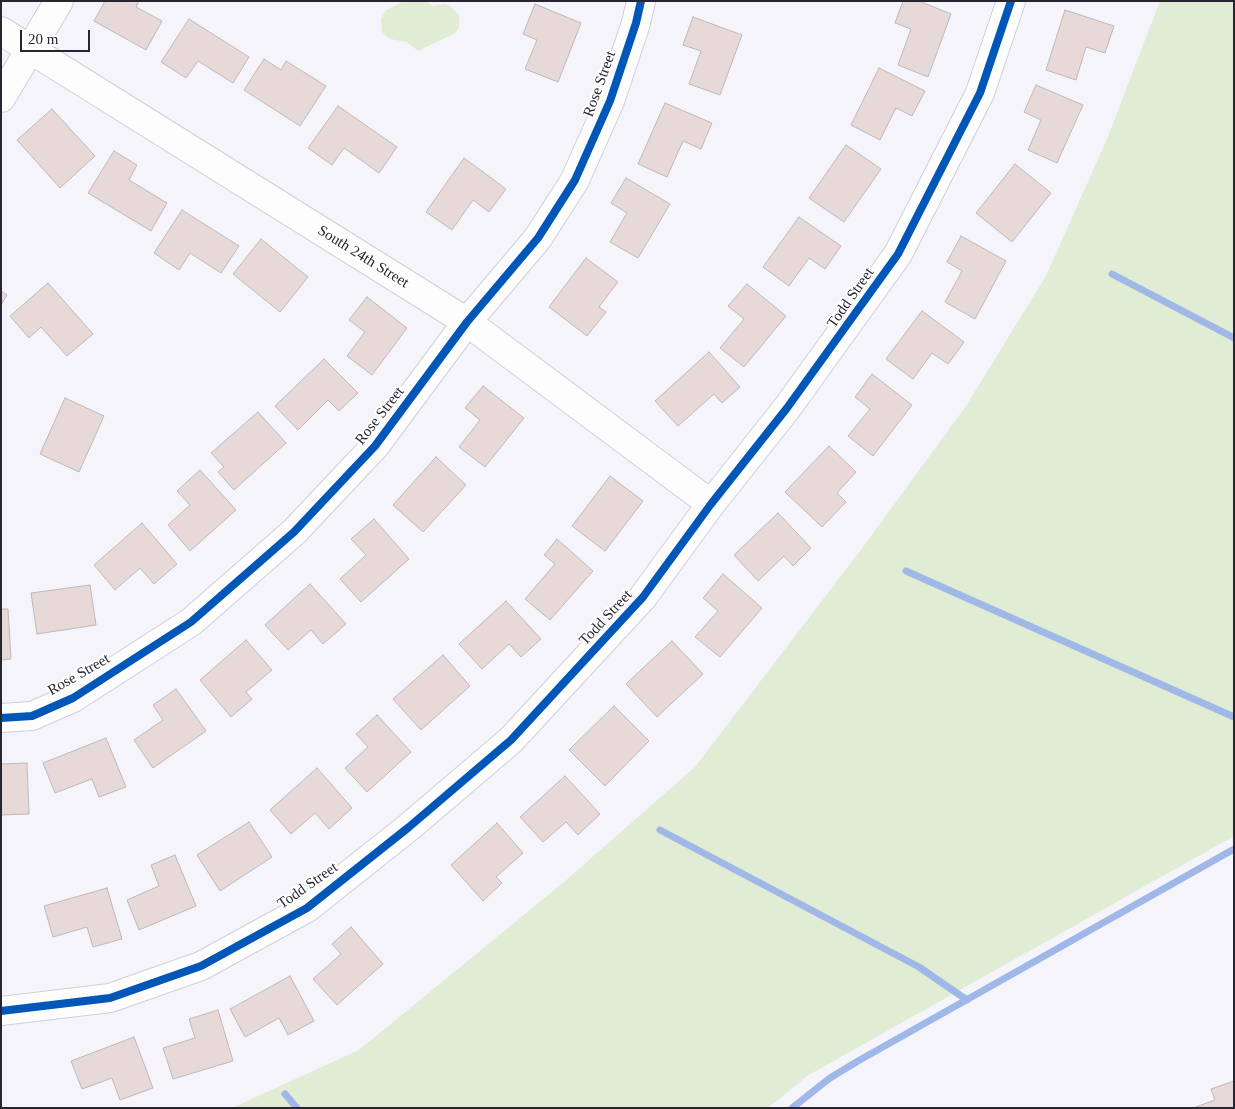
<!DOCTYPE html>
<style>
body{margin:0}
#map{position:relative;width:1235px;height:1109px;overflow:hidden;background:#f5f4fb;font-family:Georgia,serif}
canvas{display:block}
.frame{position:absolute;inset:0;border:2px solid #272530;pointer-events:none}
.scale{position:absolute;left:20px;top:30px;width:70px;height:22px;box-sizing:border-box;border:2px solid #272530;border-top:0;padding-left:6px;font-size:15px;line-height:18px;white-space:nowrap;color:#272530;-webkit-text-stroke:4px #fff;paint-order:stroke}
</style>
<div id="map">
<canvas width="1235" height="1109"></canvas>
<div class="frame"></div>
<div class="scale">20 m</div>
</div>
<script>
const context = document.querySelector('canvas').getContext('2d');
context.lineJoin = 'round';
function fill(path, color) { context.fillStyle = color; context.fill(path, 'evenodd'); }
const toPath = rows => new Path2D(rows.map(r => 'M' + r).join(''));
function strokePath(path, color, width, dash) { context.strokeStyle = color; context.lineWidth = width; context.lineCap = dash ? 'butt' : 'round'; context.setLineDash(dash || []); context.stroke(path); }
function label(font, color, halo, rows, align = 'center') {
  context.font = font + ' Georgia,serif'; context.lineWidth = 4; context.setLineDash([]); context.textBaseline = 'middle'; context.strokeStyle = halo; context.fillStyle = color; for (const [text, x, y, turn = 0] of rows) {
    context.save(); context.translate(x, y); context.rotate((+turn || 0) * Math.PI / 180); context.textAlign = isNaN(turn) ? turn : align; if (halo) context.strokeText(text, 0, 0); context.fillText(text, 0, 0); context.restore();
  }
}
const green = toPath([
 [404,1,427,1,432,6,445,4,450,6,459,15,459,27,455,33,418,51,407,42,390,39,382,32,381,19,386,10],
 [1160,1,1234,1,1234,836,807,1076,768,1108,232,1108,359,1050,564,882,695,767,863,547,966,406,1046,276,1107,139]
]);
const stream = toPath([
 [1112,274,1234,338],
 [906,571,1234,717],
 [660,830,919,967,967,1000],
 [285,1094,297,1108],
 [792,1108,830,1078,858,1061,1234,849]
]);
const building = toPath([
 [105,1,139,1,136,7,162,21,146,50,94,21,105,1],
 [903,1,919,1,951,14,928,77,898,65,911,29,895,23,903,1],
 [535,4,581,23,558,82,525,69,537,40,523,34,535,4],
 [1065,10,1114,26,1105,53,1086,47,1076,80,1046,70,1065,10],
 [693,17,742,35,720,95,689,84,701,51,683,45,693,17],
 [189,19,249,57,233,83,198,61,186,78,161,62,189,19],
 [264,59,281,70,286,61,326,86,300,126,244,90,264,59],
 [879,68,925,91,912,116,896,108,880,140,851,125,879,68],
 [1036,85,1083,105,1057,163,1028,150,1041,120,1024,112,1036,85],
 [665,103,712,123,701,149,683,141,667,177,638,164,665,103],
 [338,106,397,147,379,173,344,148,332,165,308,148,338,106],
 [52,109,95,156,60,188,17,140,52,109],
 [846,145,881,169,844,222,809,198,846,145],
 [114,151,137,165,129,180,167,203,151,231,88,193,114,151],
 [464,158,506,189,489,212,473,200,452,230,426,212,464,158],
 [1015,164,1051,193,1012,242,976,213,1015,164],
 [626,178,670,204,638,258,610,242,627,213,611,203,626,178],
 [182,210,239,246,221,273,190,253,179,270,154,253,182,210],
 [799,217,841,246,825,269,809,258,789,286,763,267,799,217],
 [961,236,1006,261,975,319,945,302,962,271,947,262,961,236],
 [261,239,308,277,280,312,233,274,261,239],
 [586,258,618,282,599,307,606,312,587,336,549,307,586,258],
 [48,283,93,334,67,356,41,327,29,338,10,316,48,283],
 [747,284,786,316,744,367,720,348,744,319,728,306,747,284],
 [1,291,7,295,1,305,1,291],
 [367,297,407,328,372,375,347,356,365,332,349,320,367,297],
 [922,311,964,342,948,364,932,353,913,379,886,359,922,311],
 [709,352,740,387,722,403,714,394,678,426,655,401,709,352],
 [324,359,358,393,339,411,328,400,298,430,275,406,324,359],
 [872,374,912,405,873,456,848,436,870,409,855,397,872,374],
 [483,386,524,418,485,467,459,447,480,420,465,408,483,386],
 [65,398,104,416,79,472,40,454,65,398],
 [258,412,286,443,234,490,218,472,224,467,211,453,258,412],
 [829,446,856,472,837,493,846,502,822,527,785,492,829,446],
 [436,457,466,485,423,532,393,505,436,457],
 [200,470,236,510,190,551,168,525,190,505,177,491,200,470],
 [610,476,643,501,605,551,572,526,610,476],
 [778,513,811,548,793,566,784,556,758,581,734,555,778,513],
 [374,519,409,559,361,602,340,579,366,555,351,539,374,519],
 [142,523,177,564,154,584,140,568,115,590,94,565,142,523],
 [557,539,593,571,550,620,525,599,555,564,544,555,557,539],
 [723,574,762,608,720,657,695,637,718,611,703,598,723,574],
 [310,584,346,624,323,644,311,630,288,650,265,625,310,584],
 [90,585,96,625,37,634,31,593,90,585],
 [506,601,541,639,521,657,509,644,482,669,459,644,506,601],
 [1,609,8,609,11,659,1,660,1,609],
 [246,640,272,670,246,692,252,699,231,717,200,680,246,640],
 [672,641,703,674,657,717,626,684,672,641],
 [443,655,470,686,421,730,393,699,443,655],
 [176,689,206,731,153,768,134,740,163,720,153,705,176,689],
 [614,706,649,741,605,786,569,750,614,706],
 [377,715,411,752,367,792,345,768,368,747,356,734,377,715],
 [106,738,126,787,99,797,92,779,55,793,43,763,106,738],
 [27,763,29,814,1,815,1,764,27,763],
 [317,768,352,808,329,829,315,813,291,834,270,810,317,768],
 [565,776,600,814,578,835,566,822,543,842,520,817,565,776],
 [249,822,272,857,220,891,197,855,249,822],
 [497,823,523,853,496,877,502,883,483,901,451,865,497,823],
 [175,855,196,906,139,930,127,900,159,886,151,865,175,855],
 [107,888,122,939,93,947,87,927,53,937,44,906,107,888],
 [351,927,383,964,337,1005,313,979,341,954,332,944,351,927],
 [290,976,314,1021,288,1035,279,1018,245,1037,230,1009,290,976],
 [218,1010,233,1061,173,1079,163,1048,195,1038,189,1019,218,1010],
 [134,1037,153,1088,120,1100,112,1078,82,1089,71,1061,134,1037],
 [1234,1081,1234,1108,1193,1108,1215,1100,1211,1089,1234,1081]
]);
const minor = toPath([
 [1,31,467,322,711,504],
 [1,98,59,1],
 [1,718,32,716,73,698,191,622,294,532,375,446,467,322,538,238,575,180,610,101,636,23,641,1],
 [1,1011,110,998,201,966,307,908,409,827,511,740,643,597,711,504,787,408,898,254,980,93,1011,1]
]);
const cycleway = toPath([
 [1,718,32,716,73,698,191,622,294,532,375,446,467,322,538,238,575,180,610,101,636,23,641,1],
 [1,1011,110,998,201,966,307,908,409,827,511,740,643,597,711,504,787,408,898,254,980,93,1011,1]
]);
const streetNames = [
 ["Rose Street",600,84,-70],
 ["South 24th Street",363,257,32],
 ["Todd Street",851,298,-55],
 ["Rose Street",380,416,-52],
 ["Todd Street",606,618,-47],
 ["Rose Street",79,675,-30],
 ["Todd Street",308,886,-35]
];
fill(green, '#e0ecd3');
strokePath(stream, '#a0b8e7', 7);
fill(building, '#e6d9d7');
strokePath(building, '#bfb8b8', 1);
strokePath(minor, '#d0cfd7', 30);
strokePath(minor, '#fefdfe', 28);
strokePath(cycleway, '#0057b8', 8);
label('15px', '#272530', '#fff', streetNames);
</script>
